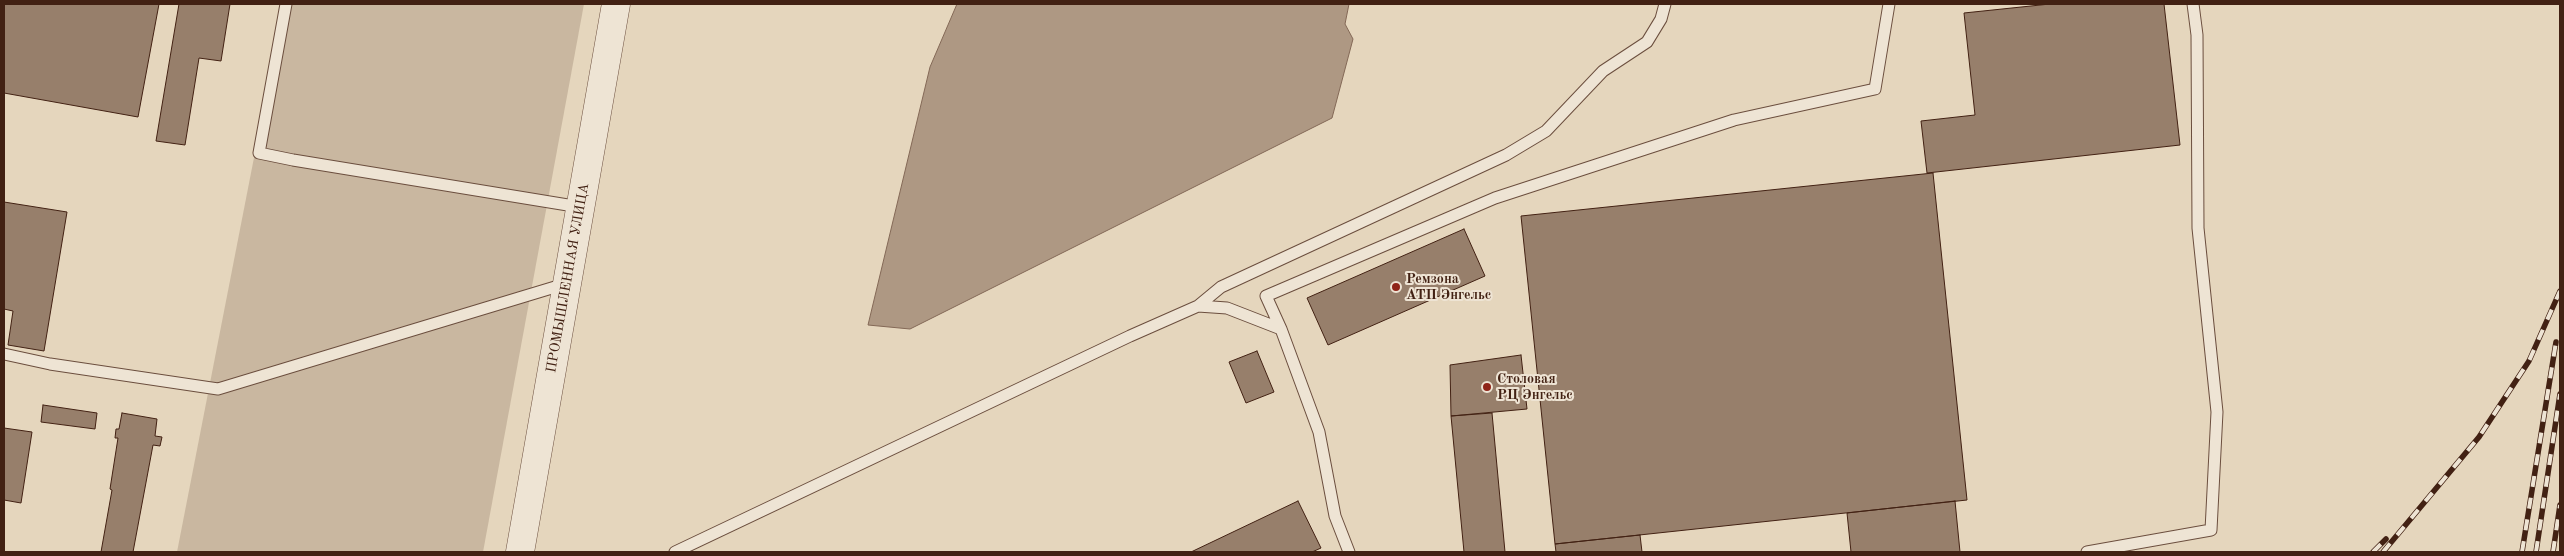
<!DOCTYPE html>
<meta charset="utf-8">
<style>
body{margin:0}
#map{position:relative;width:2564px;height:556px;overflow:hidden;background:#e5d6bd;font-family:"Old Standard TT",serif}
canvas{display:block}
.frame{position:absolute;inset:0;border:5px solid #422113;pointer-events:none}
</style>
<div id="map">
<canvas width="2564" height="556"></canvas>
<div class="frame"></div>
</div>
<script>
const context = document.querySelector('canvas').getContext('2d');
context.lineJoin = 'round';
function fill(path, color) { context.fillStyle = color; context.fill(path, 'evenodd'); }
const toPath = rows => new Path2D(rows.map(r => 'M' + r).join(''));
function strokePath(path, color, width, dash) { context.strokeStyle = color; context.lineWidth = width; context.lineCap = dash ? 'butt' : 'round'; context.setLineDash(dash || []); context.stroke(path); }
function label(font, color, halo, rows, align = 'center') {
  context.font = font + ' "Old Standard TT",serif'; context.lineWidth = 4; context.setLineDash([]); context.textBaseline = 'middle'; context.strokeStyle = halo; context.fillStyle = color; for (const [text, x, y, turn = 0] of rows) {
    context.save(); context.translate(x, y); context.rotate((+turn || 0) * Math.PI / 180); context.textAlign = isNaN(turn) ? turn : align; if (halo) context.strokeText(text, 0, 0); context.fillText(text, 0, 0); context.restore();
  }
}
const green = toPath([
 [284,4,584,4,483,552,177,552]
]);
const water = toPath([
 [957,4,1349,4,1345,24,1353,39,1332,118,910,329,868,325,930,67,957,4]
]);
const building = toPath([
 [4,4,159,4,138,117,4,93,4,4],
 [179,4,230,4,221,61,199,58,185,145,156,141,179,4],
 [2050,4,2164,4,2180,145,1927,173,1921,121,1975,115,1964,13,2050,4],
 [1933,173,1967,500,1555,544,1521,216,1933,173],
 [4,202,67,212,44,351,8,345,13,311,4,309,4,202],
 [1464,229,1485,276,1328,345,1307,298,1464,229],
 [1257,351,1274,392,1246,403,1229,362,1257,351],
 [1521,355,1527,409,1451,416,1450,365,1521,355],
 [43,405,97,413,95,429,41,422,43,405],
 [122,413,157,419,155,436,162,437,160,446,153,445,133,552,101,552,112,490,110,489,118,438,115,438,116,429,119,429,122,413],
 [1492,413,1505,552,1464,552,1451,416,1492,413],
 [4,428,32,432,21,503,4,500,4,428],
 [1298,501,1321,548,1312,552,1191,552,1298,501],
 [1955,501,1960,552,1851,552,1847,513,1955,501],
 [1640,535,1642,552,1556,552,1555,544,1640,535]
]);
const service = toPath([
 [286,4,259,153,293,160,580,207],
 [1198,306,1221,287,1506,155,1546,131,1603,71,1647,42,1661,19,1665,4],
 [4,354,50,364,218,389,565,284],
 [675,552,1130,336,1198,306,1227,308,1281,329],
 [1349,552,1335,516,1319,432,1281,329,1266,296,1495,198,1734,120,1875,89,1889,4],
 [2087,552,2211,530,2217,412,2198,228,2197,35,2193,4]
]);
const tertiary = toPath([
 [520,552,616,4]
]);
const rail = toPath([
 [2373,552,2386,539],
 [2383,552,2479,437,2529,361,2560,291],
 [2522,552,2556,342],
 [2536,552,2560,394],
 [2553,552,2560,505]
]);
const markers = [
 [1396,287,5,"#8f2418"],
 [1487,387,5,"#8f2418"]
];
const streetNames = [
 ["ПРОМЫШЛЕННАЯ УЛИЦА",568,278,-80]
];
const poiNames = [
 ["Ремзона",1406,279],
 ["АТП Энгельс",1406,295],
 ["Столовая",1497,379],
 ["РЦ Энгельс",1497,395]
];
fill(green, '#c9b7a0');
fill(water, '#ae9883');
strokePath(water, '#836856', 1);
fill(building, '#977f6b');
strokePath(building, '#422113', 1);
strokePath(service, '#6b4e3e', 13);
strokePath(tertiary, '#6b4e3e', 29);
strokePath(service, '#eee4d4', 11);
strokePath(tertiary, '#eee4d4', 28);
strokePath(rail, '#422113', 5.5);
strokePath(rail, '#eee4d4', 4, [11]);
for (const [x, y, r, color] of markers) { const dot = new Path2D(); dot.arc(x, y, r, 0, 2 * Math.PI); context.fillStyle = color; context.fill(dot); strokePath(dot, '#eee4d4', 2); }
label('14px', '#422113', '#eee4d4', streetNames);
label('bold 14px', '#422113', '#eee4d4', poiNames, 'left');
</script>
